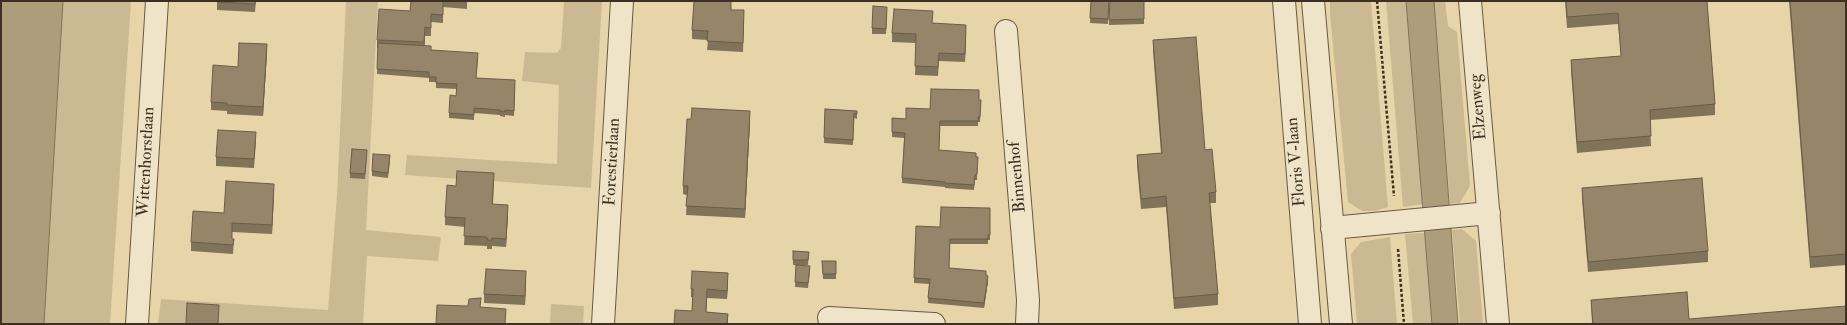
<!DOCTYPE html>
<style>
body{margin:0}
#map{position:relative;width:1847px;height:325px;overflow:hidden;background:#e7d5a9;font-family:"IM FELL Double Pica",serif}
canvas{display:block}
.frame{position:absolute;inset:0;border:2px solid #3e2f23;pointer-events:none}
</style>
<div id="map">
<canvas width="1847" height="325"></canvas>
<div class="frame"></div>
</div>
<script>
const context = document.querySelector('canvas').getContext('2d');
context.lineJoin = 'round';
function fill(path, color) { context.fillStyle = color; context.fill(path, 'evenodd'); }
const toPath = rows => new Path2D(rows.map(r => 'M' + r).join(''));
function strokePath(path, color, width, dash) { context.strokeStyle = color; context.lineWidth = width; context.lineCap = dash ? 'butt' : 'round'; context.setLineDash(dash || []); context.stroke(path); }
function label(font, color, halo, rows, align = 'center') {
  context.font = font + ' "IM FELL Double Pica",serif'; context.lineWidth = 3; context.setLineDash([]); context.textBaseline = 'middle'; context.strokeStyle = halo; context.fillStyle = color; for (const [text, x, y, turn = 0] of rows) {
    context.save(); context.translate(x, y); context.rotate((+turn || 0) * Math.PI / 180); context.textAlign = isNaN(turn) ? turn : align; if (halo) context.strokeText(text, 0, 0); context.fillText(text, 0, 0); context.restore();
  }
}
const green = toPath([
 [63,1,131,1,110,324,44,324],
 [346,1,378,1,366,230,441,237,438,261,367,256,363,324,158,324,161,299,328,310,337,196],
 [564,1,602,1,591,188,405,175,407,155,557,164,559,85,522,81,525,52,557,53,561,48],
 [1330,1,1371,1,1388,207,1375,211,1362,211,1348,202,1330,14],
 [1386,1,1406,1,1423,204,1403,207],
 [1434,1,1445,1,1448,26,1457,32,1470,186,1460,203,1450,204],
 [1462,229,1476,241,1483,324,1460,324,1452,230],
 [1425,233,1432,324,1413,324,1405,234],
 [1390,237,1397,324,1357,324,1351,254,1361,242],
 [551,304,584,306,583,324,550,324]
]);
const water = toPath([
 [1,1,63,1,44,324,1,324,1,1],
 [1406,1,1434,1,1458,324,1432,324,1406,1]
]);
const path = toPath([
 [1377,1,1394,196],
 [1398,249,1404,324]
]);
const minor = toPath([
 [1284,1,1310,324],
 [1313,1,1341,324],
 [1470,1,1498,324],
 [1006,31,1028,300,1027,324],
 [1332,228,1489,213],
 [829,318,934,324],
 [137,324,157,1],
 [603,324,622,1]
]);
const wall = toPath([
 [217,1,256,1,255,12,217,10],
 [411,1,467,1,467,9,443,7,443,23,431,22,431,36,425,36,425,46,431,50,478,58,476,78,515,85,514,116,505,115,505,117,500,116,500,115,474,113,474,120,449,118,449,113,456,96,457,89,436,88,436,82,429,82,429,78,377,74,378,48,377,48,377,40,410,11],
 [562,1,576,1,576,2],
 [1091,1,1109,1,1108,24,1090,23],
 [1144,1,1144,24,1109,25,1109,20],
 [1565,1,1707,1,1715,104,1715,115,1650,120,1651,146,1577,153,1571,70,1571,60,1621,56,1618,24,1567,28],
 [1789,1,1846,1,1846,265,1810,268],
 [887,7,886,34,872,34,872,28],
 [731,10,744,19,743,52,707,50,708,40,692,39,692,30],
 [933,23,966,34,965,62,939,61,938,76,915,75,916,43,892,42,892,33],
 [1153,40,1205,150,1216,192,1216,203,1210,203,1218,294,1218,305,1174,309,1166,207,1141,209,1137,165,1137,155,1161,153,1153,51],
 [267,52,263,116,227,114,227,111,211,110,211,102,238,67],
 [979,100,981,100,980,122,978,122,978,126,940,126,939,150,978,157,977,180,975,180,974,190,945,188,945,187,902,183,904,138,892,137,892,118,906,119,930,109],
 [825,109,857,111,857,119,854,118,853,145,824,143],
 [750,120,745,218,686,215,687,195,683,194,683,186],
 [256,141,254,168,216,166,216,157],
 [367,155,365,179,350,178,350,173],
 [390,160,388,178,372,176,372,171],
 [494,182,493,204,508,213,506,247,492,246,492,249,487,249,487,246,464,245,465,227,445,225,445,217,456,186],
 [1582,188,1708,251,1708,262,1588,272,1582,199],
 [274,193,272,234,232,232,232,239,234,239,233,254,191,251,191,242,224,213],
 [990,208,990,240,988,240,988,244,950,244,949,268,986,275,988,281,984,308,928,303,929,284,914,283,914,278,940,227],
 [793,251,809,252,808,265,793,265],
 [822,261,836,261,836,279,823,279],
 [796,265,810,271,808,288,795,287],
 [526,280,525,305,484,303,484,294],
 [728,282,727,299,707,298,706,312,728,314,728,324,674,324,692,311,693,297,691,297,691,289],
 [1591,300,1689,319,1846,324,1592,324]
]);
const shadedWall = toPath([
 [966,25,966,34,965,62,965,54],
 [267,44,267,52,263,116,263,107],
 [750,111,750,120,745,218,745,209],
 [274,184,274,193,272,234,272,225],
 [508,205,508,213,506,247,506,239],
 [526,271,526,280,525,305,525,296],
 [728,273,728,282,727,299,727,291],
 [988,276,988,281,984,308,984,303],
 [707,289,707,298,706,321,706,312]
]);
const building = toPath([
 [217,1,255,1,255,4,217,2,217,1],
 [411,1,443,1,443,15,431,14,431,28,425,27,424,42,377,40,379,9,410,11,411,1],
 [694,1,731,1,731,10,744,10,743,43,707,41,708,31,692,30,694,1],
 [1091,1,1109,1,1108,19,1090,18,1091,1],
 [1110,1,1144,1,1144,19,1109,20,1110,1],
 [1566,1,1707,1,1715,104,1650,110,1651,136,1577,142,1571,60,1621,56,1618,13,1567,17,1566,1],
 [1790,1,1846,1,1846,254,1810,257,1790,1],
 [873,6,887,7,886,29,872,28,873,6],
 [894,9,933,11,932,23,966,25,965,54,939,53,938,67,915,66,916,34,892,33,894,9],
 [1196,37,1205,150,1212,149,1216,192,1209,193,1218,294,1174,298,1166,196,1141,199,1137,155,1162,153,1153,40,1196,37],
 [239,43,267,44,263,107,227,105,227,103,211,102,213,65,238,67,239,43],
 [378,43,431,46,431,50,478,53,476,78,515,80,514,111,505,110,505,112,500,111,500,110,474,108,474,115,449,113,450,95,456,96,457,84,436,83,436,77,429,77,429,72,377,69,378,43],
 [931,89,979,90,979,100,981,100,980,117,978,117,978,121,940,121,939,150,976,153,976,157,978,157,977,174,975,175,974,185,945,183,945,182,902,178,905,133,892,132,892,118,906,119,906,108,930,109,931,89],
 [692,108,750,111,745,209,686,206,688,186,683,186,687,119,691,119,692,108],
 [825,109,857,111,857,114,854,113,853,140,824,138,825,109],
 [218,130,256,132,254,159,216,157,218,130],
 [352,149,367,150,365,174,350,173,352,149],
 [373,154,390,155,388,173,372,171,373,154],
 [457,171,494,173,492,204,508,205,506,239,492,238,492,240,487,240,487,237,464,236,465,218,445,217,447,185,456,186,457,171],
 [1702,178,1708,251,1588,262,1582,188,1702,178],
 [226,181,274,184,272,225,232,223,232,239,234,239,233,245,191,242,193,211,224,213,226,181],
 [941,207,990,208,990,235,988,235,988,239,950,239,949,268,986,271,986,275,988,276,984,303,928,298,930,279,914,278,916,226,940,227,941,207],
 [793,251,809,252,808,260,793,260,793,251],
 [822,261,836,261,836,274,823,274,822,261],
 [796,265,810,266,808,283,795,282,796,265],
 [486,269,526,271,525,296,484,294,486,269],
 [692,271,728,273,727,291,707,289,706,312,728,314,727,324,674,324,675,310,692,311,693,289,691,289,692,271],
 [1687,292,1689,319,1846,306,1846,324,1593,324,1591,300,1687,292],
 [481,298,480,307,506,309,505,324,436,324,437,305,468,306,469,299,481,298],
 [187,303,219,305,218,324,186,324,187,303]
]);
const streetNames = [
 ["Elzenweg",1479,107,-95],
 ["Wittenhorstlaan",147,162,-87],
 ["Forestierlaan",613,162,-87],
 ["Floris V-laan",1297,162,-95],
 ["Binnenhof",1018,177,-95]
];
fill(green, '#cab992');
fill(water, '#ae9d7b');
strokePath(water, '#817158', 1);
strokePath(minor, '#685844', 24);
strokePath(path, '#3e2f23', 2.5, [3, 2]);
strokePath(minor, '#efe4c7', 22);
fill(wall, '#81725a');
fill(shadedWall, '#695d4a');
fill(building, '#968569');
strokePath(building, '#695d4a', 1);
label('17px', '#3e2f23', '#efe4c7', streetNames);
</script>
